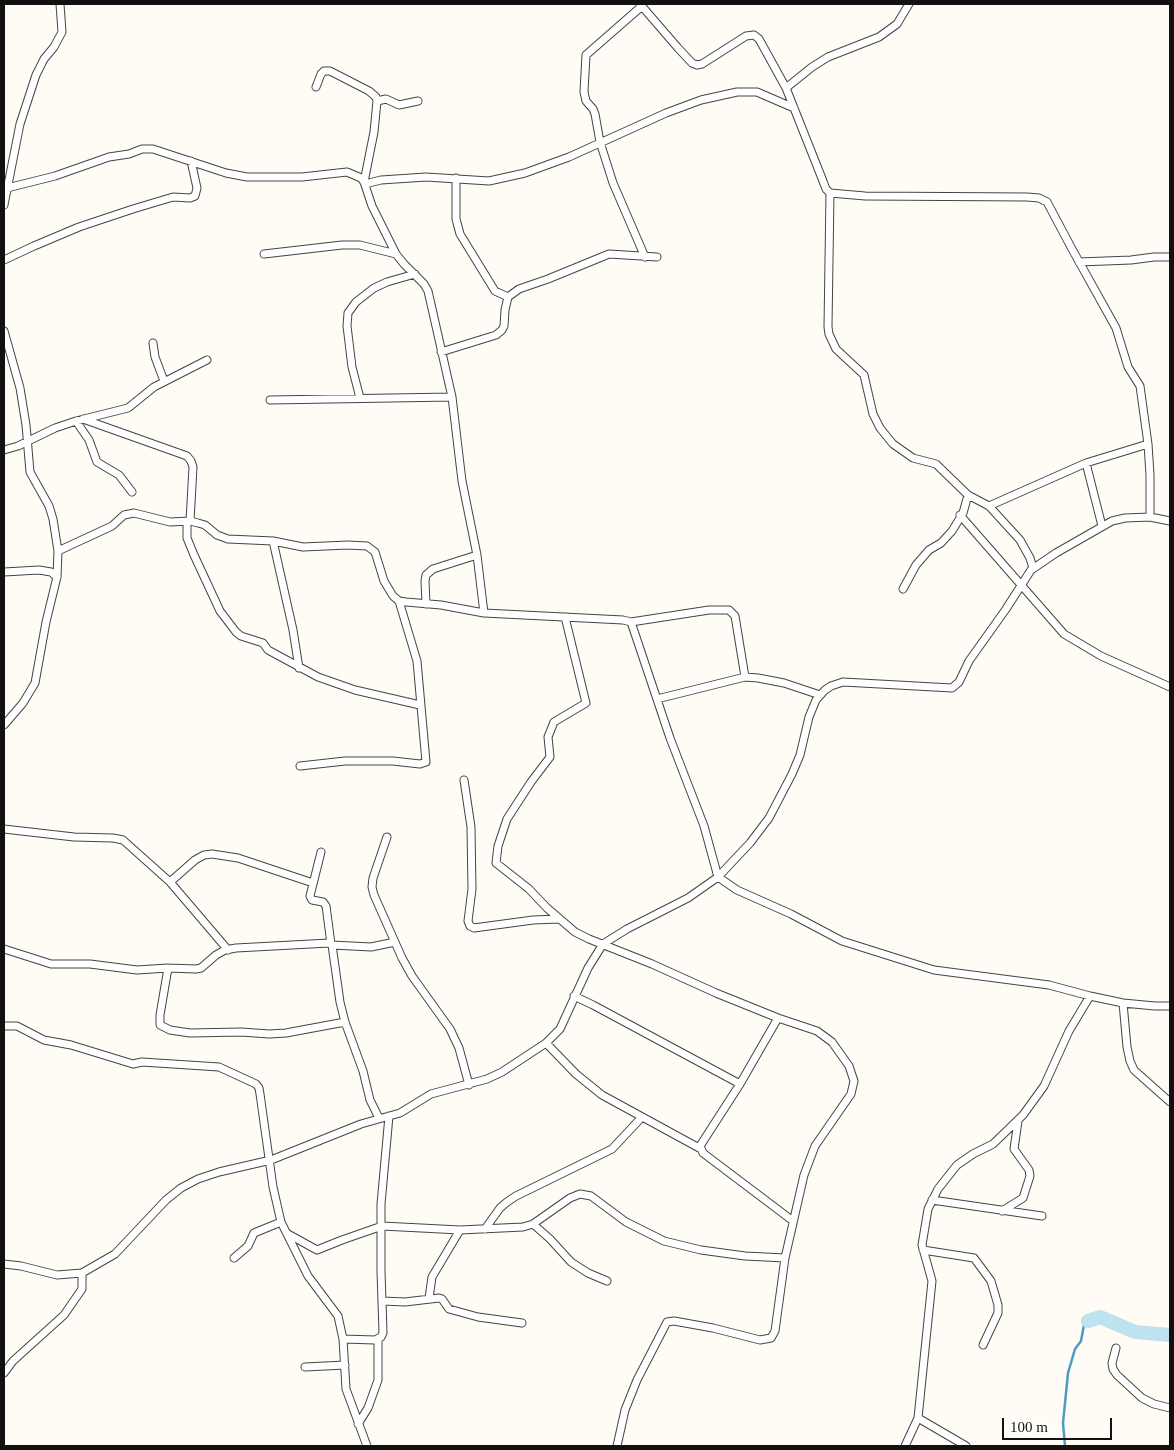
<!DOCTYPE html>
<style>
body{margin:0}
#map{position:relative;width:1174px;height:1450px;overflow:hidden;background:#fefcf5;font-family:"Times New Roman",serif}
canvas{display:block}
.frame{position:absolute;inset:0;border:5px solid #111;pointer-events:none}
.scale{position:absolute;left:1002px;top:1418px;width:110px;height:22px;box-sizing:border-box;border:2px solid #111;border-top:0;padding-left:6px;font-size:15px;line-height:18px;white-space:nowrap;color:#111;-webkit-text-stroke:4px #fff;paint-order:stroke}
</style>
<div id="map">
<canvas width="1174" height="1450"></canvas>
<div class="frame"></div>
<div class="scale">100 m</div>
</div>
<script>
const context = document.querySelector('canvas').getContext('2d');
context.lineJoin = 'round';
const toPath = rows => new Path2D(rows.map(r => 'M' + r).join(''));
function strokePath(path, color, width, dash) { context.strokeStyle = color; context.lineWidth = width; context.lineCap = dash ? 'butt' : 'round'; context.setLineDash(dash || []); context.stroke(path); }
const stream = toPath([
 [1065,1446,1063,1423,1068,1373,1075,1349,1081,1341,1084,1325,1088,1321]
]);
const river = toPath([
 [1088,1321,1100,1317,1135,1332,1170,1335]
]);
const street = toPath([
 [640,4,678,48,692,63,697,65,702,64,746,36,754,35,759,39,786,88,821,176,826,189,830,193,865,196,1027,197,1039,198,1047,202,1072,249,1116,328,1128,367,1140,386,1148,444,1150,475,1150,517],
 [642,6,586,55,584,92,586,101,593,109,595,114,600,142,613,183,645,257],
 [316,87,321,74,324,71,330,71,369,91,376,97,377,101,374,132,364,182],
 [786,88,812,67,828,57,879,37,897,24,909,4],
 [377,101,386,99,399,105,418,101],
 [456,178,456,219,460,234,495,291,508,297],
 [365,184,381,180,426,177,489,181,525,173,569,157,666,113,701,100,737,92,757,92,794,108],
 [7,188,55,176,109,157,129,154,142,149,153,149,226,173,247,177,302,177,347,172,361,178,364,182,372,206,396,254,404,264,424,284,428,291,452,397,462,481,477,555,484,613],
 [830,193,828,327,829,334,836,349,864,375,873,414,880,428,893,444,913,458,936,464,968,495,989,506,1020,540,1030,558,1033,568],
 [4,205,20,124,36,75,44,59,54,47,62,32,60,4],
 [264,254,342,245,360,245,396,254],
 [4,260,34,246,79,227,133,209,173,197,190,198,195,196,197,188,191,161],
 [1079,262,1131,260,1154,257,1170,257],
 [4,331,20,388,26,425,30,472,49,506,53,519,58,551,57,577,46,622,35,683,23,703,4,725],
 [153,343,155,357,164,381],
 [441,352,496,335,502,330,504,326,505,310,508,297,519,289,548,279,609,254,657,257],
 [360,398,352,367,347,326,348,313,356,302,374,288,387,282,415,274],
 [270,400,452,397],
 [83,419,187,456,191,461,193,467,190,521],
 [76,421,89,440,97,462,119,475,132,492],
 [4,450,18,446,55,428,76,421,128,408,154,387,207,360],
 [1086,463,1102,526],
 [989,506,1086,463,1148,444],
 [960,515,1064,634,1101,656,1170,687],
 [187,522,187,538,194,555,220,611,236,632,241,636,263,643,268,650,318,677,355,690,420,705],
 [273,541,293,630,299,668],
 [58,551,112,526,124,515,134,513,170,522,190,521,198,523,205,525,217,535,228,539,273,541,303,547,348,545,367,546,375,552,384,581,393,596,399,601,406,602,441,605,484,613,623,620,631,622,670,738,704,826,718,877,737,890,791,914,842,941,934,970,1049,985,1090,996,1123,1003,1155,1006,1170,1006],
 [4,572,39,570,51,572,57,577],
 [903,589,916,565,929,550,941,543,952,531,963,513,968,495],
 [426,604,425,581,426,575,433,569,477,555],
 [565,617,586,703,554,722,548,737,550,757,531,782,507,819,498,846,496,863,529,889,547,908,575,932,589,939,652,964,716,993,778,1018,817,1031,832,1042,849,1066,854,1081,851,1094,815,1146,804,1175,785,1258,775,1331,771,1338,760,1340,713,1328,674,1321,667,1322,637,1380,625,1410,617,1446],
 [631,622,709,610,729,610,735,616,745,677],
 [657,699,745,677,758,678,784,683,820,695],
 [300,766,345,761,393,761,420,764,426,762,417,661,399,601],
 [464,780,471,827,472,889,468,921,470,926,474,928,533,920,559,919],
 [4,829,74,837,113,838,123,840,170,882,228,950],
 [387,837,373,878,372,887,374,895,402,958,412,976,450,1029,459,1048,469,1085],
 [321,852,310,896,312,900,323,902,326,906,331,944],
 [170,882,195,860,204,855,212,854,238,858,313,883],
 [332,945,371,947,395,942],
 [4,949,51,964,90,964,137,970,168,968,196,969,201,968,216,955,225,950,236,948,329,943,332,945,340,1002,345,1022,363,1071,370,1100,379,1118],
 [168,968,160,1015,160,1025,170,1030,190,1033,241,1032,269,1034,286,1033,345,1022],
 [574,996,593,1005,740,1084],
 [1123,1003,1127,1047,1130,1061,1134,1070,1170,1102],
 [778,1018,740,1084,700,1146,703,1153,793,1221],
 [4,1026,17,1026,44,1040,71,1045,133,1064,142,1062,219,1067,256,1084,259,1088,260,1094,273,1187,281,1222,308,1276,338,1316,343,1339,346,1389,367,1446],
 [546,1043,576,1074,602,1095,701,1149],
 [932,1200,1042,1216],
 [1002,1211,1023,1198,1030,1176,1029,1170,1014,1149,1018,1121],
 [533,1224,550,1239,571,1262,588,1273,607,1281],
 [382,1226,460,1230,523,1227,533,1224,570,1198,580,1194,591,1196,626,1222,664,1241,701,1250,745,1256,785,1258],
 [485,1229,500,1208,507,1202,516,1196,612,1149,642,1117],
 [288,1234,317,1250,342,1240,382,1226],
 [923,1250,974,1258,991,1281,998,1305,998,1313,983,1345],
 [234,1258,248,1246,254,1233,281,1222],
 [4,1264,21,1266,57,1275,82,1273,115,1254,166,1200,181,1188,198,1179,219,1172,271,1160,361,1124,400,1113,431,1094,487,1079,502,1072,546,1043,560,1029,588,968,603,944,627,929,688,898,718,877,750,843,769,818,792,774,800,755,809,717,816,700,825,690,831,686,843,682,952,688,959,682,969,661,1006,609,1031,570,1056,553,1112,521,1125,518,1150,517,1170,521],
 [429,1298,432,1277,460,1230],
 [383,1301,405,1302,439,1298,442,1299,449,1309,478,1317,522,1323],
 [343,1339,375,1340,381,1337,383,1333,381,1271,381,1204,389,1116],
 [1116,1348,1112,1363,1113,1369,1117,1375,1142,1398,1154,1404,1170,1408],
 [305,1367,345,1365],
 [4,1373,13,1361,64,1315,82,1289,82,1273],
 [918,1418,966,1446],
 [358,1424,368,1408,378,1380,378,1339],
 [905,1446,918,1418,932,1281,922,1245,928,1209,938,1189,957,1165,973,1154,993,1144,1023,1115,1044,1086,1069,1031,1090,996]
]);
strokePath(stream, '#4d9bc0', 2.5);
strokePath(river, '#bfe2f1', 14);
strokePath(street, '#444', 9);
strokePath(street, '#fff', 7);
</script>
